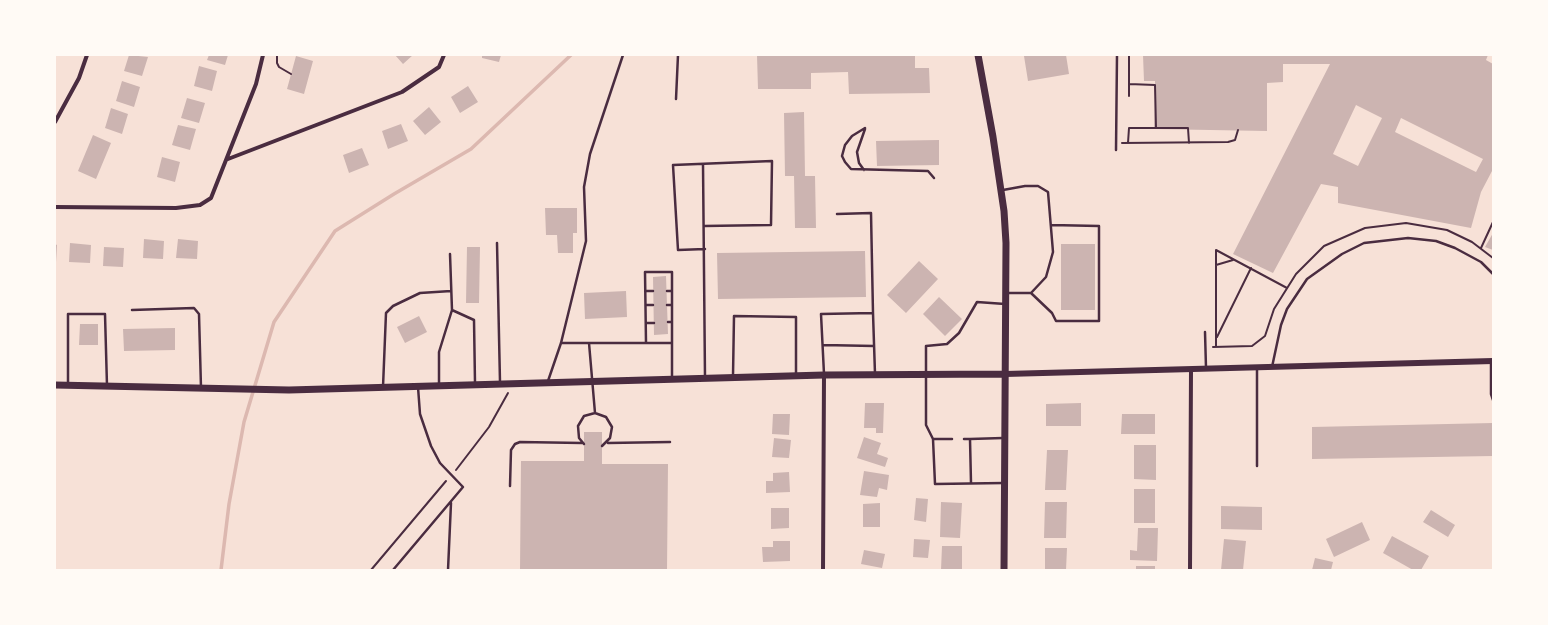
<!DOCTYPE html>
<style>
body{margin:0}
#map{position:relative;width:1548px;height:625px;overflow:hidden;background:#f7e1d7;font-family:"Alegreya Sans",sans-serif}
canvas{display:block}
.frame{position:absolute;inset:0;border:56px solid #fffaf5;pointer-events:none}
</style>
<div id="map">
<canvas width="1548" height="625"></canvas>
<div class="frame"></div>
</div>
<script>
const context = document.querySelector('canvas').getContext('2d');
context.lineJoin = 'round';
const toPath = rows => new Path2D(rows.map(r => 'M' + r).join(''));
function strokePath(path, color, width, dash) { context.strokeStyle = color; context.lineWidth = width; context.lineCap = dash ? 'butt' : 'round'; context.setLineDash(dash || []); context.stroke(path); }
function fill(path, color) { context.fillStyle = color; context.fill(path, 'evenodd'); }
const stream = toPath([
 [221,570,229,504,244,422,274,322,335,231,394,194,471,149,571,55]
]);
const building = toPath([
 [129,55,148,57,142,76,124,71],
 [209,55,228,55,225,65,207,60],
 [395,55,413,55,403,64],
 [482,55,501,55,499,62,482,58],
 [757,55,915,55,915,68,929,68,930,93,849,94,848,72,811,73,811,89,758,89],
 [1066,55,1069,74,1028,81,1024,56],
 [1143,55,1488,55,1486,60,1493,64,1493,171,1492,171,1481,192,1471,228,1338,203,1338,187,1321,184,1273,273,1233,254,1330,64,1283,64,1283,82,1267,83,1267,131,1154,129,1155,81,1144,81],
 [1356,105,1382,118,1358,166,1333,154],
 [1401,118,1483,159,1476,172,1395,132],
 [296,56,313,61,304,94,287,89],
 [199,66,217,71,212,91,194,86],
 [122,81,140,87,134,107,116,101],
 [468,86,478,102,460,113,451,97],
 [187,98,205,103,199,123,181,118],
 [429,107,441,122,425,135,413,121],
 [111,108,128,114,122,134,105,128],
 [804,112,805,176,815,176,816,228,795,228,794,176,785,176,784,113],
 [401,124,408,141,388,149,382,131],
 [178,125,196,129,190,150,172,145],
 [93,135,111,143,96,179,78,171],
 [939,140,939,165,877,166,876,141],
 [362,148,369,165,349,173,343,155],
 [162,157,180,162,175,182,157,177],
 [545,208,577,208,577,233,573,233,573,253,558,253,557,235,546,235],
 [1493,233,1493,250,1485,247],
 [144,239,164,241,163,259,143,258],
 [178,239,198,241,197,259,176,258],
 [70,243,91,245,90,263,69,262],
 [55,244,57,245,56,262,55,262],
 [1061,244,1095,244,1095,310,1061,310],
 [104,247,124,248,123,267,103,266],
 [467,247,480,247,479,303,466,303],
 [865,251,866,297,718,299,717,253],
 [919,261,938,279,906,313,887,295],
 [666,276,668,334,654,335,653,277],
 [626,291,627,317,585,319,584,293],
 [939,297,962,319,945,336,923,314],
 [419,316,427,332,405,343,397,327],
 [80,324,98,324,98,345,79,345],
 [175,328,175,350,124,351,123,329],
 [865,403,884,403,883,433,876,433,876,428,864,428],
 [1081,403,1081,426,1046,426,1046,404],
 [773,414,790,414,789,435,772,434],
 [1122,414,1155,414,1155,434,1121,434],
 [1493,423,1493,456,1312,459,1312,427],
 [584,432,602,432,602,464,668,464,667,570,520,570,521,461,584,461],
 [864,437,881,443,877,454,888,458,885,467,857,458],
 [774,438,791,440,789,458,772,457],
 [1134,445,1156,445,1156,480,1134,479],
 [1047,450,1068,450,1066,490,1045,490],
 [864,471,889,475,887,490,879,488,877,497,860,495],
 [789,472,790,492,766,493,766,481,773,481,773,473],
 [1134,489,1155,489,1155,523,1134,523],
 [916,498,928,499,926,522,914,520],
 [941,502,962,503,960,538,940,537],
 [1045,502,1067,502,1066,538,1044,538],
 [880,503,880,527,863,527,863,504],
 [1221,506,1262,507,1262,530,1221,529],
 [771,508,789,508,789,528,771,529],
 [1431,510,1455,525,1448,537,1423,522],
 [1362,522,1370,540,1334,557,1326,539],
 [1138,528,1158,528,1157,561,1130,560,1130,550,1137,551],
 [1392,536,1429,556,1421,570,1413,570,1383,553],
 [914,539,930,540,928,558,913,557],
 [1224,539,1246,541,1243,570,1221,570],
 [773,541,790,541,790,561,763,562,762,547,773,547],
 [942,546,962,546,962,570,941,570],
 [1045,548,1067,548,1066,570,1045,570],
 [864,550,885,554,882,568,861,564],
 [1315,558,1333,562,1331,570,1312,570],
 [1136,566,1155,566,1155,570,1136,570]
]);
const path = toPath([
 [277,55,277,63,279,67,291,74],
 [1129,84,1129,55],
 [1129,96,1129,84,1155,85,1156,128],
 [1122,143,1228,142,1235,140,1238,130],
 [1128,143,1129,128,1188,128,1189,143],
 [1481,248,1493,222],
 [1216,265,1233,260],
 [1217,337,1251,268],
 [1213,347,1252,346,1265,336,1274,309,1296,274,1324,246,1365,228,1406,223,1447,230,1472,242,1493,258],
 [1216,347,1216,250,1287,288],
 [456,470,489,427,508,393],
 [371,570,446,481]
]);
const service = toPath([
 [676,99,678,55],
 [865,128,852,136,845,145,842,156,845,162,851,169,928,171,934,178],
 [1116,150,1117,55],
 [703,164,705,378],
 [864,170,859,163,857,152,865,129],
 [1003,190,1025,186,1038,186,1048,192,1053,252,1046,277,1031,293],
 [837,214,871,213,873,313],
 [704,226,771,225,772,161,673,165,678,250,705,249],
 [497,243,500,382],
 [450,254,452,310,474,320,475,383],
 [646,291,653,291],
 [667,291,672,291],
 [1006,293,1031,293,1052,313,1056,321,1099,321,1099,226,1051,225],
 [646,305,653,305],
 [667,305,672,305],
 [132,310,194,308,199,314,201,388],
 [668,322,672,322],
 [646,323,654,323],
 [1205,332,1206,368],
 [561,343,672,343,672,379],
 [589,343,595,413],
 [646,343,645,272,672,272,672,343],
 [823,345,874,346],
 [1491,361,1491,394,1493,400],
 [1272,367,1281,325,1287,309,1307,279,1342,254,1364,243,1408,238,1436,241,1455,248,1481,262,1493,274],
 [824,374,821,314,873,313,875,374],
 [733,376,734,316,796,317,796,375],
 [548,381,561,343,586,241,584,187,590,154,623,55],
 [68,383,68,314,105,314,107,386],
 [439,386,439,352,452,310],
 [383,387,386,313,393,306,420,293,451,291],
 [933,439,952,439],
 [964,439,970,439],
 [608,443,670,442],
 [584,444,579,438,578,426,584,416,595,413,606,417,612,427,610,438,602,446],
 [1257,466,1257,368],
 [971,483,970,439,1003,438],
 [1004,483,935,484,933,439,926,425,926,346,947,344,959,333,977,302,1005,304],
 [510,486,511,450,515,444,520,442,582,443],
 [393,570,463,487,440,463,431,446,420,414,418,387],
 [448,570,451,503]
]);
const minor = toPath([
 [55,122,79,78,87,55],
 [228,159,402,92,439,67,444,55],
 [55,207,176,208,200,205,211,198,256,84,263,55],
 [823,570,824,375],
 [1190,570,1191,370]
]);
const tertiary = toPath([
 [1005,374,1493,361]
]);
const secondary = toPath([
 [978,55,993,137,1004,211,1006,243,1004,570],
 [55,385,289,390,824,375,1005,374]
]);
strokePath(stream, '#dcb8b0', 3.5);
fill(building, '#ccb4b1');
strokePath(path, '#4a2c40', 2);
strokePath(service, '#4a2c40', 2.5);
strokePath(minor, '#4a2c40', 4);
strokePath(tertiary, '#4a2c40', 6);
strokePath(secondary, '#4a2c40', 7);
</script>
